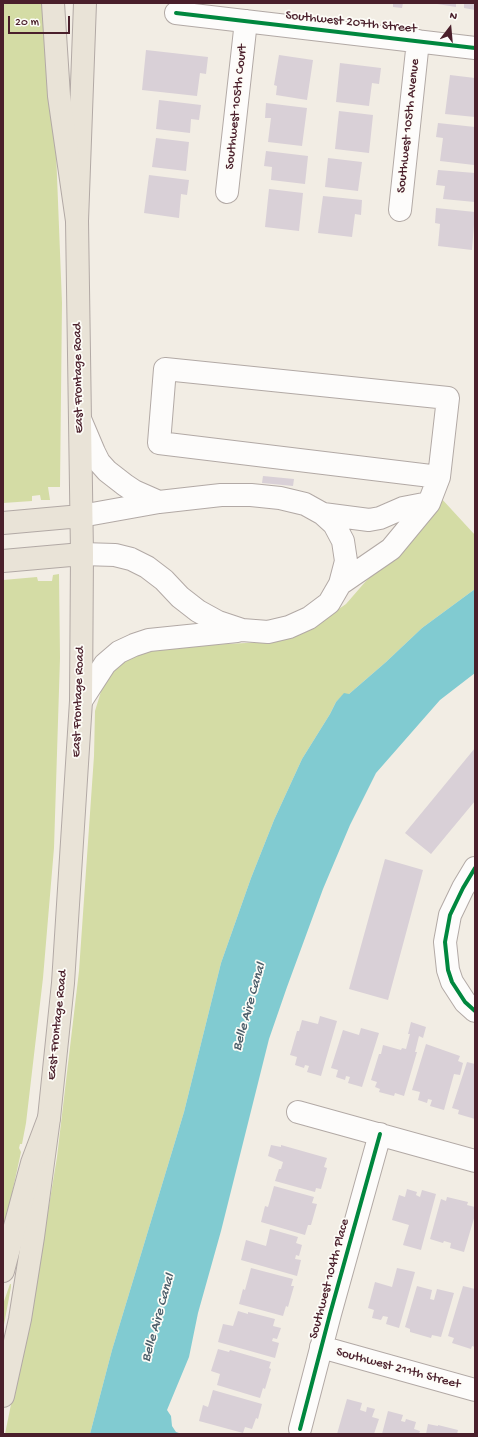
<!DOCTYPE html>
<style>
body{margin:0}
#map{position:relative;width:478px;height:1437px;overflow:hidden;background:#f2ede4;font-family:"Gochi Hand",sans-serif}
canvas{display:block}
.frame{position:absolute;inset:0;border:4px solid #4a1f2b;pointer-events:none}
.north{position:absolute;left:430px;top:8px;width:40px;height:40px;-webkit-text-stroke:3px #fdfcf7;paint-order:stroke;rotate:16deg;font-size:11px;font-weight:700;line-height:16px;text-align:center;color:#4a1f2b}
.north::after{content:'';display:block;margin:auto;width:14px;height:18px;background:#4a1f2b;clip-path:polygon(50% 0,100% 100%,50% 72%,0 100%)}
.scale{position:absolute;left:8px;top:16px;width:62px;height:18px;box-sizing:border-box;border:2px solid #4a1f2b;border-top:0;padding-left:5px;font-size:12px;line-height:14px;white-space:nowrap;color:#4a1f2b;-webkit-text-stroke:3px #fdfcf7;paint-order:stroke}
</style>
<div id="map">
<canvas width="478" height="1437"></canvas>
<div class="frame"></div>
<div class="north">N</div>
<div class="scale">20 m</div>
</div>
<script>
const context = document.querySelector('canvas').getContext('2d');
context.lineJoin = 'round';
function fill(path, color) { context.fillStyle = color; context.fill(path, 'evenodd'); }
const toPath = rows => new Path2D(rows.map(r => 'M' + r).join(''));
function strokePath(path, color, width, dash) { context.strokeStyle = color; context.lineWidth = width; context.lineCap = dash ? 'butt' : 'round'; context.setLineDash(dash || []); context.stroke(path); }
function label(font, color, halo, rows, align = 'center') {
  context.font = font + ' "Gochi Hand",sans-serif'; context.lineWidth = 3.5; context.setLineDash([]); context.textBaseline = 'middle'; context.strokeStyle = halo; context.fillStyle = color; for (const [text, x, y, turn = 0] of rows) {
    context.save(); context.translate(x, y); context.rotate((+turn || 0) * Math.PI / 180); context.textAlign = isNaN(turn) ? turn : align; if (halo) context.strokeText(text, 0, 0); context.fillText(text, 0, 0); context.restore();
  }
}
const green = toPath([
 [3,3,45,3,56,151,62,303,60,487,48,487,50,500,41,500,40,495,32,496,32,501,3,503],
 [440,497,475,535,475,589,422,628,386,662,349,694,344,694,336,702,330,714,302,759,274,820,251,878,221,963,184,1112,112,1350,90,1434,5,1434,39,1266,57,1157,79,971,94,756,95,711,103,685,115,667,144,650,207,645,265,642,316,625,346,604,366,581,393,556],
 [59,574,60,658,54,848,43,978,26,1123,22,1144,20,1144,19,1148,21,1152,3,1235,3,835,4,835,4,828,3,828,3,580,37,577,38,581,52,581,53,575],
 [10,1284,11,1284,11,1287,3,1330,3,1304]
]);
const water = toPath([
 [475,589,475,673,440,700,376,773,350,825,323,889,287,987,269,1039,221,1231,198,1313,189,1357,167,1410,171,1416,172,1426,176,1432,182,1434,90,1434,112,1350,184,1112,221,963,251,878,274,820,302,759,330,714,336,702,344,693,349,694,386,662,422,628]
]);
const building = toPath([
 [393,3,403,3,402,8,393,7],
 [431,3,456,3,456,7],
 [464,3,475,3,475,10,464,8],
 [146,50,208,57,206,74,200,73,197,96,142,90],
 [279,55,313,60,307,100,276,95,277,86,274,85],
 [340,63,381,68,379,84,372,83,369,106,336,102],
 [450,75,475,78,475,117,445,114],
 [159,100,201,105,199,120,191,119,190,133,156,129],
 [266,103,307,108,302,146,268,142,271,118,265,118],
 [339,111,373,115,369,153,335,149],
 [438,123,475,127,474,165,440,161,443,138,436,137],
 [156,138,189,142,186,171,152,167],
 [266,151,308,156,305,184,271,180,272,167,264,166],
 [328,158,362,162,358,191,325,187],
 [438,170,475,173,475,202,443,199,445,186,436,185],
 [149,175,189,180,187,195,181,194,179,218,144,213],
 [269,189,303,193,299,231,265,227],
 [323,196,362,200,361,215,355,214,352,237,318,233],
 [436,208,475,212,472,250,438,246,440,224,435,223],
 [263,476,294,479,293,486,262,483],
 [475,748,475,801,431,854,405,833],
 [385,859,423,870,388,1000,349,989],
 [320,1016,337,1021,321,1076,307,1072,309,1066,305,1065,304,1068,295,1065,297,1057,290,1055,297,1031,299,1031,302,1020,318,1024],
 [411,1022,426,1027,423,1038,419,1036,415,1052,417,1052,404,1096,395,1093,394,1096,379,1092,380,1089,375,1087,377,1082,371,1080,379,1054,381,1054,383,1045,401,1050,402,1048,406,1049,410,1034,408,1034],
 [361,1028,379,1033,362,1087,348,1083,350,1077,346,1076,345,1080,336,1077,338,1070,331,1068,343,1030,359,1035],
 [426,1044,460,1056,458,1061,463,1063,460,1075,454,1074,444,1110,430,1106,432,1100,428,1099,427,1103,418,1100,420,1092,412,1090],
 [467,1062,475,1064,475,1119,458,1114,459,1110,452,1108],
 [271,1145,281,1147,281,1145,327,1158,324,1167,327,1168,321,1189,316,1188,315,1192,275,1181,279,1169,281,1169,283,1162,268,1156],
 [274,1186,314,1197,312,1203,317,1204,311,1225,308,1225,305,1235,261,1222,265,1206,268,1207],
 [407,1189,417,1192,416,1195,420,1197,422,1190,436,1194,421,1250,403,1245,409,1225,392,1220,399,1195,405,1197],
 [447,1197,468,1202,467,1205,475,1207,475,1215,464,1252,450,1248,451,1243,444,1241,443,1243,430,1239,441,1199,446,1201],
 [270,1229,298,1237,296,1243,302,1245,299,1256,296,1255,295,1259,301,1260,297,1276,241,1260,246,1240,266,1246],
 [251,1268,293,1279,291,1286,294,1286,288,1307,286,1306,283,1316,239,1304,243,1289,245,1290],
 [397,1268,415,1272,399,1328,386,1324,388,1317,383,1316,381,1320,372,1318,374,1310,368,1308,375,1282,392,1287],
 [417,1286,432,1290,430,1299,434,1300,437,1289,454,1293,441,1337,432,1335,431,1338,410,1332,410,1329,405,1327],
 [463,1286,475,1289,475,1347,472,1346,471,1349,452,1343,454,1338,448,1336],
 [238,1311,248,1314,248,1312,275,1319,273,1326,281,1328,277,1339,273,1338,272,1341,279,1343,275,1358,218,1342,223,1324,233,1326],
 [218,1349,229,1352,230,1350,271,1362,269,1368,271,1369,265,1389,263,1388,260,1398,217,1385,220,1374,211,1371],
 [213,1390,262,1404,258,1419,256,1418,252,1429,245,1427,243,1433,199,1421,203,1405,208,1407],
 [347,1399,362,1403,360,1410,366,1412,367,1407,375,1409,372,1417,379,1419,374,1434,337,1434],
 [388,1411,403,1415,401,1421,405,1422,406,1419,416,1422,414,1429,420,1431,419,1434,382,1434],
 [428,1424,438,1426,438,1425,458,1430,457,1434,426,1434]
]);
const minor = toPath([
 [176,13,475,48],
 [227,192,246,21],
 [400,210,418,41],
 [80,419,94,452,99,462,107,471,125,485,134,491,159,502],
 [323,514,369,520,380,518,403,508,429,503],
 [81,516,159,502,221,495,251,495,280,498,305,504,323,514,334,524,343,541,346,561,340,584,329,603,309,618,289,627,268,632,242,630,218,622,198,611,180,597,164,580,147,567,131,559,115,555,82,554],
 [340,584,391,549,429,503,439,477,448,398,165,369,159,443,439,477],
 [81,701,105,664,119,652,134,645,149,640,237,631],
 [475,868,463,888,450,915,445,942,448,970,452,982,465,1002,475,1011],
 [298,1112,475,1161],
 [321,1347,475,1390],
 [300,1429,330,1314,380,1134]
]);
const major = toPath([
 [3,523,81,516],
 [3,561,82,554],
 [3,1396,20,1319,33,1237,49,1118,63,983,81,701,82,554,77,221,85,3]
]);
const highway = toPath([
 [53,3,59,96,77,221],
 [3,1271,32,1163,49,1118]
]);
const cycleway = toPath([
 [176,13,475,48],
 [475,868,463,888,450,915,445,942,448,970,452,982,465,1002,475,1011],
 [300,1429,330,1314,380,1134]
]);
const streetNames = [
 ["Southwest 207th Street",351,23,6],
 ["Southwest 105th Court",237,107,-84],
 ["Southwest 105th Avenue",409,126,-84],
 ["East Frontage Road",79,378,-91],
 ["East Frontage Road",79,702,-88],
 ["East Frontage Road",58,1025,-84],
 ["Southwest 104th Place",330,1279,-75],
 ["Southwest 211th Street",398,1369,15]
];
const waterNames = [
 ["Belle Aire Canal",250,1007,-74],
 ["Belle Aire Canal",159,1318,-74]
];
fill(green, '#d4dca5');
fill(water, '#81cbd1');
fill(building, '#d9d0d7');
strokePath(minor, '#b2a9a5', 24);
strokePath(major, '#b2a9a5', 24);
strokePath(highway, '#b2a9a5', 24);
strokePath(minor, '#fdfcfb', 22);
strokePath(major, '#e9e3d7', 22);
strokePath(highway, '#e9e3d7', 22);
strokePath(cycleway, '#00873e', 4);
label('13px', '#4a1f2b', '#fdfcf7', streetNames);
label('italic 14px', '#4c5e6a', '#fdfcf7', waterNames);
</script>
